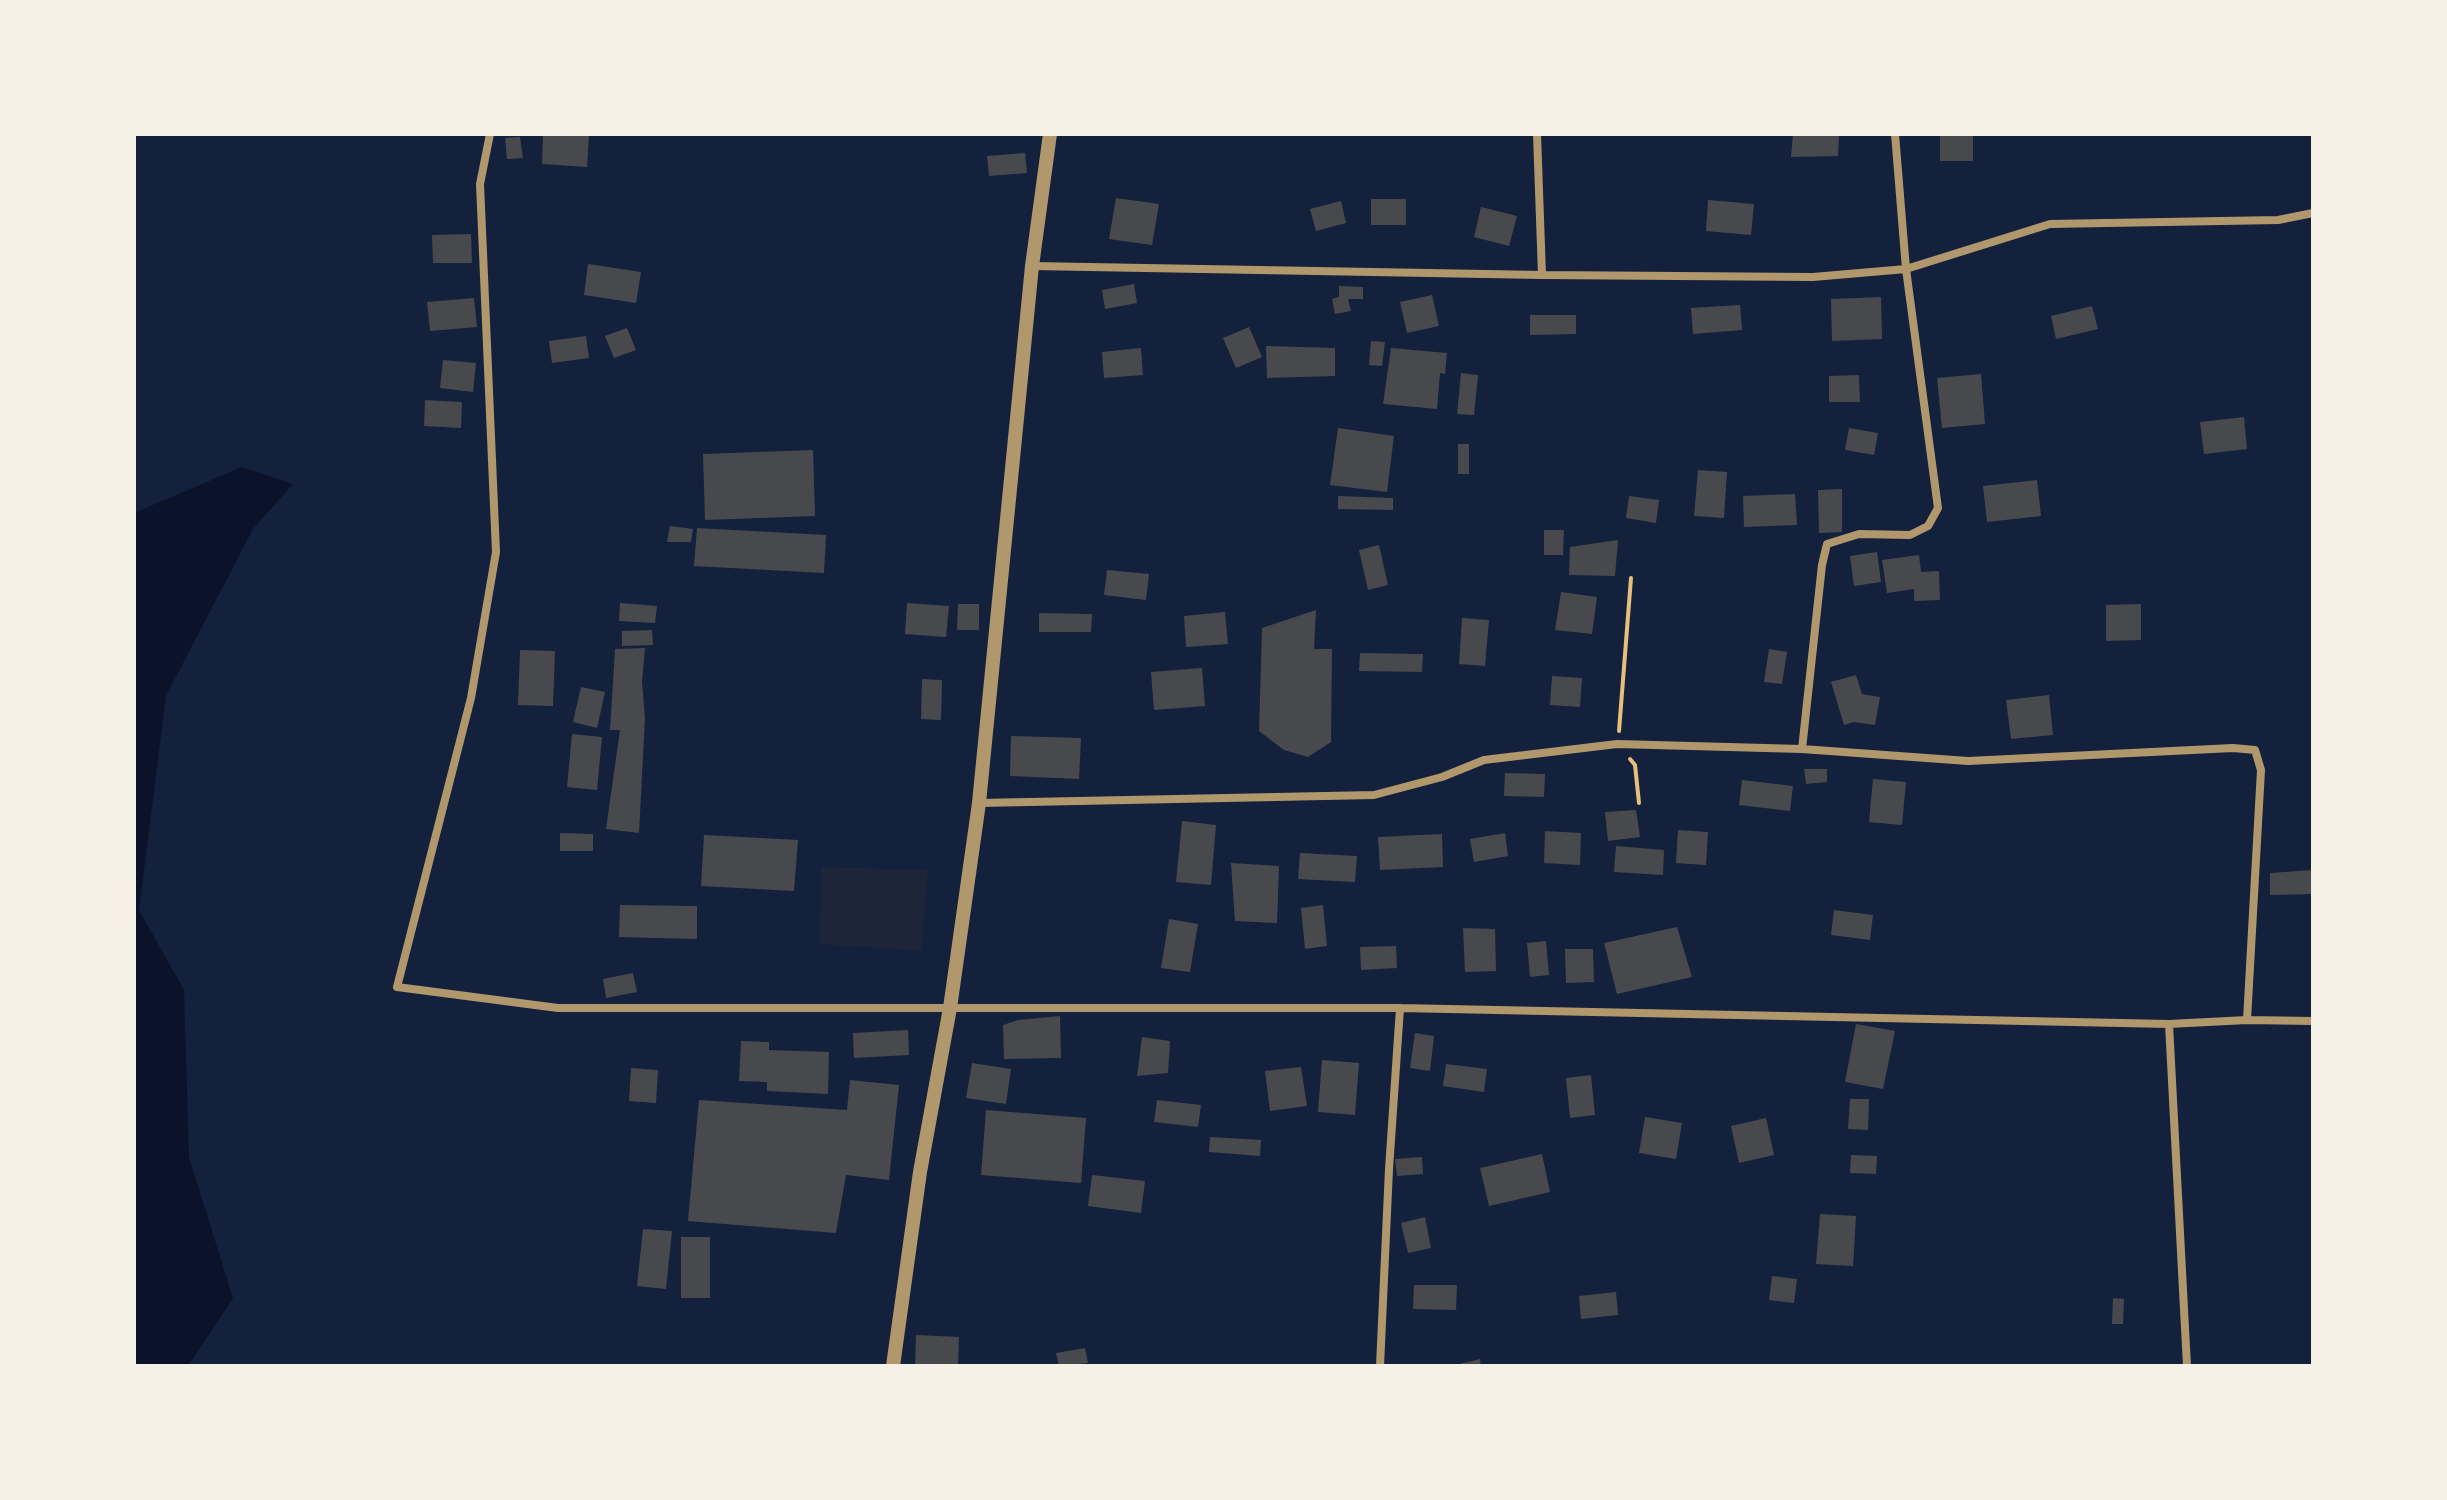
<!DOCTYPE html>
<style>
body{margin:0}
#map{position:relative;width:2447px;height:1500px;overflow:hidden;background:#14213d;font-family:"Space Grotesk",sans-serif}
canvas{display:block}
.frame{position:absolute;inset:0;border:136px solid #f6f1e7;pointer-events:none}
</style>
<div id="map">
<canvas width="2447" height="1500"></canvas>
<div class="frame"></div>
</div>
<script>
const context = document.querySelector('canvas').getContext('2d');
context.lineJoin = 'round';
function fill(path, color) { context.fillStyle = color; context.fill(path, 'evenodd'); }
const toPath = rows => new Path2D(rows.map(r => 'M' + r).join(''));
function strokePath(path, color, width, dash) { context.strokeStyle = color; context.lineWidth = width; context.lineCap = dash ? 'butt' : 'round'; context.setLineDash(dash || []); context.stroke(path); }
const green = toPath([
 [821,867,928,870,921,951,820,944]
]);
const water = toPath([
 [242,467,293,484,253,529,166,696,139,910,184,990,189,1157,233,1298,188,1366,134,1366,134,513]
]);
const building = toPath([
 [543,134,589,136,587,167,542,164],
 [1793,134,1839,134,1838,156,1791,157],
 [1940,134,1973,134,1973,161,1940,161],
 [520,137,523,158,507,159,505,138],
 [1025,153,1027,173,989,176,987,156],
 [1116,198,1159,204,1152,245,1109,239],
 [1371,199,1406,199,1406,225,1371,225],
 [1708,200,1754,204,1751,235,1706,231],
 [1341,201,1346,223,1316,231,1310,209],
 [1481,207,1517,216,1509,246,1474,237],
 [471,234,472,263,433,263,432,235],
 [588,264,641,272,636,303,584,295],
 [1134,284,1137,303,1105,309,1102,290],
 [1339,286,1363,287,1363,299,1348,299,1351,311,1335,314,1332,299,1339,297],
 [1432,295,1439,326,1407,333,1400,302],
 [1881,297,1882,339,1832,341,1831,299],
 [474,298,477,327,430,331,427,302],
 [1740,305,1742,330,1693,334,1691,308],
 [2092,306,2098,329,2056,339,2051,316],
 [1530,315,1576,315,1576,334,1530,335],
 [1249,327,1262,357,1236,368,1223,338],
 [627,328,636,350,614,358,605,336],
 [586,336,589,358,552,363,549,341],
 [1371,341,1385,342,1382,366,1369,365],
 [1266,346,1335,348,1335,376,1267,378],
 [1141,348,1143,375,1104,378,1102,352],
 [1391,348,1447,353,1445,374,1440,373,1437,409,1383,404],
 [443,360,476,363,473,392,440,388],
 [1461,373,1478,375,1474,415,1457,414],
 [1981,374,1985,424,1942,428,1937,378],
 [1859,375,1860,402,1829,402,1829,376],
 [425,400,462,402,461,428,424,426],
 [2244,417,2247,449,2204,454,2200,422],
 [1338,428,1394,436,1387,492,1330,485],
 [1849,428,1878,433,1874,455,1845,450],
 [1458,444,1469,444,1469,474,1458,474],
 [813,450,815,516,705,520,703,454],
 [1698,470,1727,472,1724,518,1694,516],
 [2037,480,2041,516,1987,522,1983,486],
 [1842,489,1842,532,1819,533,1818,490],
 [1795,494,1797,525,1744,527,1743,496],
 [1338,496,1393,498,1393,510,1338,509],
 [1629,496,1659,500,1656,523,1626,518],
 [670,526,693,529,691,542,667,542],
 [697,528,826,535,824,573,694,566],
 [1544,530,1564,530,1563,555,1544,555],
 [1618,540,1615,576,1569,575,1570,547],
 [1379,545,1388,585,1368,590,1359,550],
 [1877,552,1881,582,1854,586,1850,556],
 [1919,555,1921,572,1939,571,1940,600,1914,601,1914,589,1887,593,1882,560],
 [1107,570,1149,574,1146,600,1104,595],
 [1561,592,1597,597,1592,634,1555,630],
 [620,603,657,606,655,623,619,621],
 [907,603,949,606,946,637,905,634],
 [958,604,979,604,979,630,957,630],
 [2141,604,2141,640,2106,641,2106,605],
 [1316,610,1314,649,1332,649,1331,742,1308,757,1284,750,1259,731,1262,628],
 [1225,612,1228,644,1186,647,1184,616],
 [1039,613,1092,614,1091,632,1039,632],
 [1462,618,1489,620,1485,666,1459,664],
 [652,630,653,645,622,646,622,631],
 [645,648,642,682,645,718,639,833,606,829,620,730,610,730,615,649],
 [1769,649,1787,652,1782,684,1764,682],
 [520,650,555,651,553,706,518,705],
 [1360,653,1423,654,1422,672,1359,671],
 [1202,668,1205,706,1154,710,1151,672],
 [1856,675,1862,694,1880,697,1875,725,1854,722,1844,725,1831,682],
 [1552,676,1582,678,1580,707,1550,705],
 [922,679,942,680,941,720,921,719],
 [581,687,605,692,597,728,573,722],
 [2049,695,2053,735,2011,739,2006,700],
 [572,734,602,737,597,790,567,787],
 [1011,736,1081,738,1079,779,1010,776],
 [1804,769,1827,769,1827,782,1806,784],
 [1505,773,1545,774,1544,797,1504,796],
 [1873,779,1906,782,1902,825,1869,822],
 [1742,780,1793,786,1790,811,1739,805],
 [1636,810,1640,837,1608,841,1605,812],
 [1182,821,1216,825,1211,885,1176,882],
 [1678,830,1708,832,1706,865,1676,863],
 [1545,831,1581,833,1580,865,1544,863],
 [560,833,593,834,593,851,560,851],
 [1505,833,1508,856,1474,862,1470,839],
 [1442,834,1443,867,1380,870,1378,837],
 [704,835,798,840,794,891,701,886],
 [1616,846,1664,850,1663,875,1614,872],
 [1300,853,1357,856,1355,882,1298,879],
 [1231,863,1279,866,1277,923,1235,921],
 [2313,870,2313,894,2270,895,2270,873],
 [620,905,697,906,697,939,619,937],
 [1323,905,1327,946,1305,949,1301,908],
 [1834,910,1873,915,1870,940,1831,935],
 [1169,919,1198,924,1190,972,1161,968],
 [1677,927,1692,977,1617,994,1604,943],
 [1463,928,1495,929,1496,971,1465,972],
 [1546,941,1549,975,1530,977,1527,943],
 [1396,946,1397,968,1361,970,1360,947],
 [1565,949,1593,949,1594,982,1566,983],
 [633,973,637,992,606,998,603,979],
 [1060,1016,1061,1058,1004,1059,1003,1025,1018,1020],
 [1856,1024,1895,1031,1883,1089,1845,1082],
 [908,1030,909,1055,854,1058,853,1033],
 [1415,1033,1434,1036,1430,1071,1410,1068],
 [1142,1037,1170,1041,1168,1073,1137,1076],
 [741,1041,769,1042,769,1050,829,1052,828,1094,767,1091,767,1082,739,1081],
 [1322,1060,1359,1063,1355,1115,1318,1112],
 [972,1063,1011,1069,1006,1104,966,1098],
 [1446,1064,1487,1069,1484,1092,1443,1086],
 [1301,1067,1307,1106,1270,1111,1265,1071],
 [631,1068,658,1070,656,1103,629,1101],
 [1591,1075,1595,1115,1570,1118,1566,1078],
 [850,1080,899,1085,889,1180,846,1175,836,1233,688,1221,699,1100,847,1110],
 [1850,1099,1869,1099,1868,1130,1848,1129],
 [1157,1100,1201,1105,1198,1127,1154,1122],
 [986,1110,1086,1118,1081,1183,981,1175],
 [1645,1117,1682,1123,1676,1159,1639,1153],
 [1766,1118,1774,1155,1739,1163,1731,1126],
 [1210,1137,1261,1140,1260,1156,1209,1152],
 [1542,1154,1550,1192,1489,1206,1480,1168],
 [1851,1155,1877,1156,1876,1174,1850,1173],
 [1422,1157,1423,1174,1397,1176,1395,1159],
 [1092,1175,1145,1181,1141,1213,1088,1206],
 [1820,1214,1856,1216,1853,1266,1816,1264],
 [1425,1217,1431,1248,1408,1253,1401,1223],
 [643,1229,672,1231,666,1289,637,1286],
 [681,1237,710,1237,710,1298,681,1298],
 [1772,1276,1797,1279,1794,1303,1769,1300],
 [1414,1285,1457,1285,1456,1310,1413,1309],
 [1616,1292,1618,1315,1581,1319,1579,1296],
 [2113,1298,2124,1299,2123,1324,2112,1324],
 [916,1335,959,1337,958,1366,915,1366],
 [1085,1348,1088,1363,1059,1366,1056,1353],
 [1480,1359,1481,1366,1455,1366,1455,1365]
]);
const path = toPath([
 [1619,731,1631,578],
 [1630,759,1635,765,1639,803]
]);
const minor = toPath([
 [490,134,480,184,496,552,471,698,397,987,558,1008,1400,1008,2169,1024,2247,1020,2313,1021],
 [1537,134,1542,275],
 [1032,266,1542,275,1813,277,1906,269,2050,224,2278,220,2313,213],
 [1802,749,1822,565,1827,544,1859,534,1910,535,1928,526,1938,508,1906,269,1895,134],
 [979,803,1374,795,1442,777,1484,760,1617,744,1802,749,1968,761,2233,748,2255,750,2261,770,2247,1020],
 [2169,1024,2187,1366],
 [1380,1366,1389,1169,1400,1008]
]);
const tertiary = toPath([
 [893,1366,920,1172,950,1008,979,803,1032,266,1050,134]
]);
fill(green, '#1d2539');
fill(water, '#0b132b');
fill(building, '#48494c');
strokePath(path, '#e5c07b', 4);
strokePath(minor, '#b1986c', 8);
strokePath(tertiary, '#b1986c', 14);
</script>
